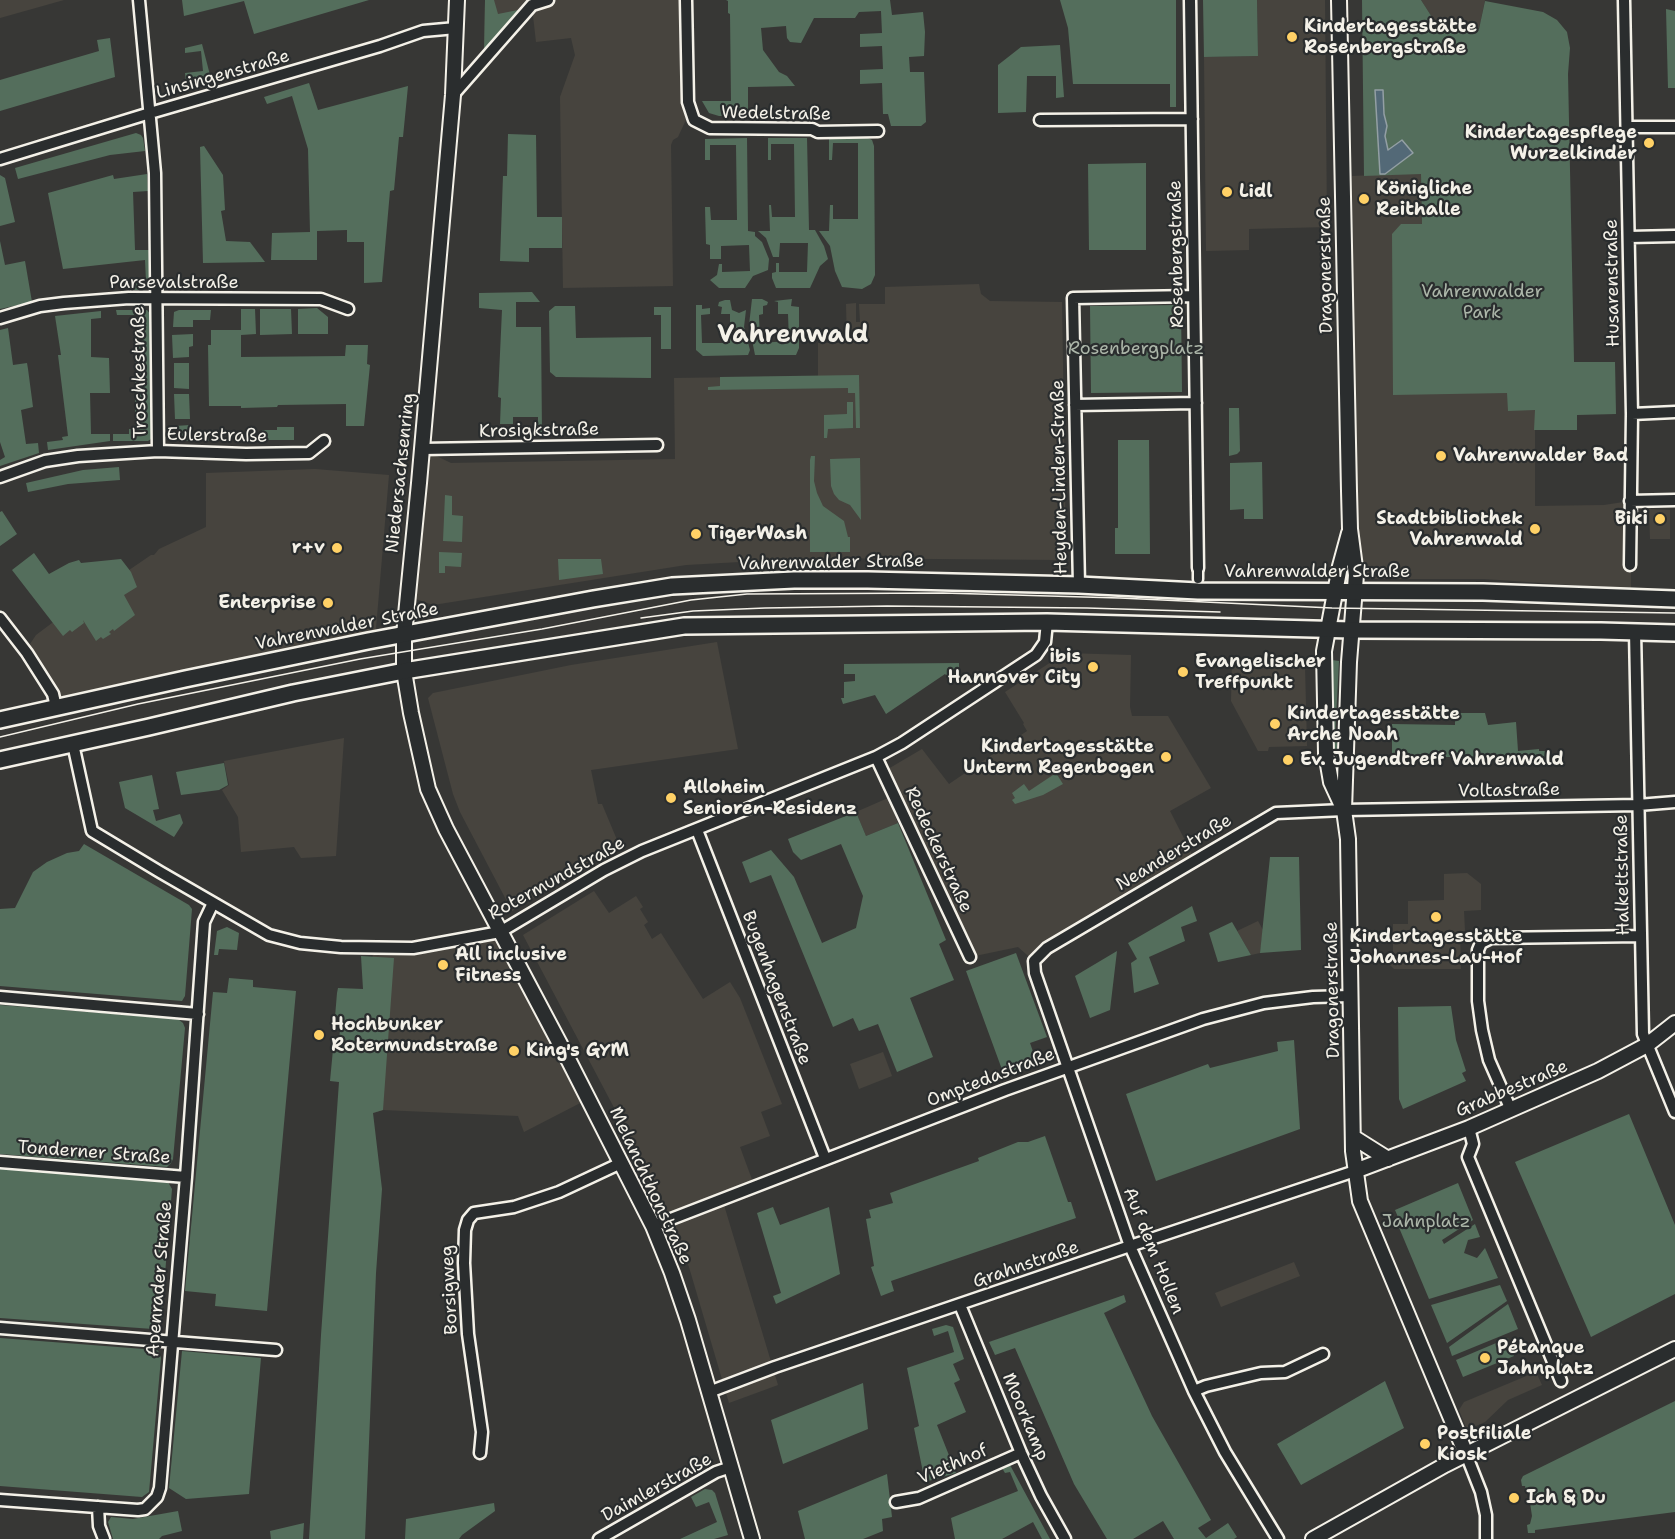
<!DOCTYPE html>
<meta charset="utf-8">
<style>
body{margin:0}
canvas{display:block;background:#373735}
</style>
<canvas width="1675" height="1539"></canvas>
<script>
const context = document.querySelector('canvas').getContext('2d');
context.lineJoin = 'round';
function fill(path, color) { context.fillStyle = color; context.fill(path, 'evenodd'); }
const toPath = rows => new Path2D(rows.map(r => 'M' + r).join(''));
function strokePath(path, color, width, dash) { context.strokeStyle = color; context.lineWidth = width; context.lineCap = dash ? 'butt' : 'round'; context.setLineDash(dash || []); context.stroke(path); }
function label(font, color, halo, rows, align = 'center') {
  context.font = font + ' "Shantell Sans",sans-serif'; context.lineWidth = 4.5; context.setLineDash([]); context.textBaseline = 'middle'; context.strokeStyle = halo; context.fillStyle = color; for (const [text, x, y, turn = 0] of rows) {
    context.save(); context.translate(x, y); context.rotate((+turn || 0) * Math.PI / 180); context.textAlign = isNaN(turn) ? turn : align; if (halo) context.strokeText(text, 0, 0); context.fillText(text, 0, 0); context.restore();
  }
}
const built = toPath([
 [0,0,64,0,0,18],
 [485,0,528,0,524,2,484,53],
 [552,0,686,0,690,111,678,137,673,140,671,145,673,286,563,288,560,97,575,55,571,38,536,42,532,7],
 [1257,0,1325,0,1327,227,1249,229,1249,250,1206,251,1204,57,1258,56],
 [1421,0,1485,0,1479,29,1437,25],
 [1421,173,1422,224,1401,224,1508,393,1535,410,1535,506,1604,505,1630,501,1631,589,1484,579,1369,579,1368,575,1362,570,1355,495,1352,176],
 [979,284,981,294,990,301,1062,302,1066,555,1063,560,811,558,686,565,433,605,407,596,422,449,451,463,675,459,674,378,818,376,818,343,847,343,846,304,856,303,856,322,860,322,859,304,885,304,885,287],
 [315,469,389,475,375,640,56,707,28,647,36,635,52,623,151,555,154,555,159,549,206,527,206,473],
 [1649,509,1670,510,1670,539,1650,539],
 [717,642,738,749,591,770,598,804,602,804,620,847,512,911,460,812,453,794,428,698,433,693,571,665],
 [1065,653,1131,655,1130,707,1132,716,1168,716,1211,788,1170,811,1195,860,1034,961,1018,947,970,957,883,772,922,749,949,784,1027,731,1023,724,1024,723,1005,692],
 [1299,659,1303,661,1305,666,1307,746,1269,747,1268,751,1258,751,1231,701,1232,660],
 [344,738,336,856,301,858,294,847,241,852,238,817,222,790,229,785,224,761],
 [888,798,898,823,866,836,856,812],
 [1467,873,1481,884,1481,910,1464,911,1465,931,1460,931,1461,969,1394,969,1390,965,1391,961,1393,960,1393,924,1408,924,1408,901,1444,900,1444,874],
 [594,891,609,913,636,896,643,907,640,909,648,922,644,925,652,939,661,933,703,999,730,982,740,998,782,1104,761,1112,770,1136,740,1147,757,1193,724,1205,778,1385,729,1403,689,1267,677,1239,630,1138,523,935],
 [1258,921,1263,930,1260,953,1251,955,1237,931],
 [500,932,588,1099,524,1132,518,1116,383,1110,373,1113,365,1092,373,949],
 [883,1052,892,1076,859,1089,850,1064],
 [1294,1262,1300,1276,1221,1307,1215,1293],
 [1536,1372,1542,1385,1508,1400,1485,1422,1469,1429,1466,1427,1459,1410,1464,1402]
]);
const green = toPath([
 [182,0,369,0,254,34,244,1,184,16],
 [485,0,494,0,498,14,518,10,484,53],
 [726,0,890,0,892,15,923,12,925,32,924,56,909,57,910,72,924,72,926,122,921,126,891,126,888,114,883,114,882,83,860,84,860,70,883,69,882,46,860,47,860,34,882,33,881,11,859,12,855,18,814,18,801,43,790,42,787,38,786,26,761,28,763,50,779,72,787,76,795,86,748,87,748,116,719,116,709,113,702,101,731,101,730,14,728,13,728,1],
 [1060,0,1176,0,1176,107,1170,107,1170,84,1073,84,1068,28],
 [1203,0,1257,0,1258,56,1204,57],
 [1362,0,1421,0,1437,25,1479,29,1485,1,1543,12,1557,20,1567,32,1570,48,1568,74,1574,362,1615,362,1616,414,1577,415,1577,430,1534,430,1535,410,1508,411,1507,393,1393,395,1392,234,1401,224,1422,224,1421,174,1364,176],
 [1666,9,1675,11,1675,88,1668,88],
 [110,38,115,77,0,111,0,80,99,51,97,40],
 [202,44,210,75,186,82,185,73,203,71,201,51,185,53,185,48],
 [1060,45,1064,97,1056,98,1056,76,1027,76,1026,112,998,113,998,65,1021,47],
 [309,83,318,110,408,86,403,137,399,137,394,190,390,191,382,282,364,283,364,242,347,242,347,230,317,231,317,260,271,260,272,233,310,232,308,149,292,96,267,104,264,97],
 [136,133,141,135,143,138,145,151,110,155,18,179,15,168],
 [508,134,536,135,537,217,562,217,562,248,529,248,529,262,500,261,503,176,507,176],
 [747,138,748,231,755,232,755,236,762,242,769,259,768,270,753,276,745,288,719,288,710,280,717,275,719,264,722,264,722,272,750,271,749,245,721,246,721,259,710,259,710,245,706,244,705,207,710,207,711,220,737,220,736,145,710,145,710,160,705,160,705,139],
 [768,138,807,138,809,230,815,230,824,246,828,259,820,266,810,288,776,288,772,278,772,273,776,272,776,263,779,263,779,272,807,272,808,243,780,243,779,257,773,257,766,238,758,231,770,231,769,205,771,205,772,217,795,217,794,144,771,144,771,160,768,160],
 [829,138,868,138,872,140,874,146,875,275,871,284,862,289,842,287,835,271,830,246,819,231,829,231,830,205,833,205,833,219,858,219,858,143,833,143,832,160,829,160],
 [204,146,223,175,225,210,221,211,226,241,250,242,265,262,203,263,200,147],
 [1146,163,1146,250,1089,250,1088,164],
 [147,174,148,191,133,192,135,250,150,250,150,284,146,288,143,290,132,290,132,283,146,281,145,260,63,269,48,193,113,175,114,179],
 [0,175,5,178,15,222,0,226],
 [0,241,5,265,25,261,32,302,0,309],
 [532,292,540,302,516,302,516,327,541,327,542,434,538,434,538,417,513,417,513,424,500,424,501,398,498,397,502,310,479,308,479,293],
 [752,299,762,299,768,302,767,305,763,306,763,314,759,315,760,343,789,341,788,314,778,314,778,302,774,301,792,299,791,306,799,307,799,348,796,355,755,355,749,325],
 [725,300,730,300,732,310,739,313,746,310,744,327,750,350,748,355,703,356,696,350,696,305,702,305,702,309,710,308,710,314,701,315,702,343,730,343,730,314,721,314,722,307,718,306,719,302],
 [1181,305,1182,392,1091,393,1090,306],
 [555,306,575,306,576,338,651,337,651,378,556,377,550,372,549,311],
 [654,307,671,307,671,349,661,349,661,315,654,315],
 [317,308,328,317,328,334,298,334,298,309],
 [241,309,255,309,256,334,241,335,241,357,345,356,346,345,368,345,367,364,370,365,364,426,346,426,346,404,278,405,277,407,241,408,241,406,209,406,208,345,211,345,211,330,241,330],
 [260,309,291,309,292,334,260,335],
 [116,310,147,310,151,315,152,433,151,439,148,441,113,441,113,434,129,434,129,429,135,429,135,348,139,348,139,315,117,315],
 [179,310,211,310,210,320,193,320,193,327,173,327,174,312],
 [101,311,101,318,91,319,91,357,109,358,110,393,90,393,91,434,110,434,110,441,48,450,47,442,63,440,62,437,68,436,58,355,61,355,55,316],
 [8,328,13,365,27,363,28,369,33,407,21,410,26,444,38,443,39,453,0,466,0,460,5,457,0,442,0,330],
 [193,334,193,346,189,347,189,357,173,358,172,335],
 [174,363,189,363,189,389,174,388],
 [859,375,860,428,856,428,855,393,848,393,848,388,708,390,708,387,720,386,720,377],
 [174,394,189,394,190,419,175,419],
 [847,402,853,402,853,428,828,429,827,438,824,438,824,415,847,414],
 [1229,408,1239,408,1240,451,1237,454,1229,456],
 [190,425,190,436,209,435,209,441,180,441,176,439,175,426],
 [277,427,294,427,294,440,262,440,262,430,277,430],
 [1118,440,1149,440,1150,554,1115,554,1115,528,1118,528],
 [811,456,815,456,814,481,817,493,823,506,844,521,848,537,850,537,850,552,810,552,810,460],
 [860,458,861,520,850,505,839,500,834,494,831,486,830,459],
 [1262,462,1263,519,1244,519,1244,509,1230,510,1230,463],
 [119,467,120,480,68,484,28,492,26,483,83,470],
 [445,495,452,496,452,515,463,516,462,542,443,541],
 [2,511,17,534,0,546,0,512],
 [439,552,462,553,461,567,445,566,445,573,439,573],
 [34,553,49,574,69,563,79,560,81,563,121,559,131,572,137,587,124,595,135,615,114,631,113,629,109,632,111,634,103,639,101,637,96,641,83,620,84,623,72,632,70,630,63,636,12,570],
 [558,559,601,559,603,574,559,580],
 [1332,660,1339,661,1335,738,1337,743,1340,781,1337,782,1332,742],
 [959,663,959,669,948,677,945,674,886,714,875,695,843,704,841,698,844,698,844,682,855,681,855,674,844,674,844,664],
 [1455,713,1485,713,1488,725,1516,722,1518,751,1539,749,1539,751,1549,751,1548,757,1392,757,1392,724,1455,725],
 [224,763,228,785,219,790,181,795,176,772],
 [1056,773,1063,784,1043,795,1015,804,1012,800,1015,798,1012,793,1024,784,1029,791],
 [152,775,159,809,153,810,156,821,180,814,183,823,174,837,125,808,119,782],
 [856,812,866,836,898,823,946,940,939,944,954,980,910,998,933,1057,897,1072,878,1024,859,1031,853,1018,833,1027,771,875,750,883,742,862,771,850,794,877,822,943,856,928,863,896,841,844,801,860,793,852,788,839],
 [84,844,189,905,192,909,185,996,182,1001,0,986,0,909,15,908,33,872,47,862,67,853,79,851],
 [1270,857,1299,857,1301,950,1260,953],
 [1192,906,1197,921,1181,927,1185,941,1149,957,1159,984,1134,993,1131,963,1137,959,1128,943],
 [1232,922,1251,955,1218,962,1209,933],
 [227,927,239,933,237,950,219,949,218,955,214,955,217,931],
 [1117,951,1110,1010,1090,1018,1075,976],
 [1016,953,1047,1037,1030,1043,1037,1063,1004,1075,966,971],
 [361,956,394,958,383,1110,373,1113,382,1189,376,1273,365,1539,309,1539,321,1335,339,1082,330,1081,334,1039,339,1040,340,1030,334,1029,337,993,338,988,363,989],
 [229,978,253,980,253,987,296,991,267,1311,215,1306,216,1294,185,1291,213,992,227,993],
 [0,1005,178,1019,183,1023,185,1028,173,1159,171,1163,167,1167,0,1154],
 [1451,1006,1456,1040,1466,1071,1462,1073,1466,1081,1403,1109,1399,1099,1398,1007],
 [1294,1040,1300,1129,1156,1181,1126,1094,1208,1064,1210,1068,1278,1051,1277,1042],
 [1629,1114,1675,1225,1675,1294,1591,1337,1515,1162],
 [1045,1136,1068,1202,1071,1202,1076,1218,891,1281,894,1291,881,1296,871,1267,874,1266,866,1219,871,1218,869,1210,893,1203,890,1193,979,1161,978,1158,1018,1142,1028,1142],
 [0,1168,168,1182,172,1189,161,1323,158,1328,153,1329,0,1318],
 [1458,1183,1473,1220,1442,1240,1444,1244,1475,1224,1480,1237,1468,1240,1464,1253,1477,1258,1485,1248,1498,1278,1429,1299,1395,1218,1398,1217,1395,1210],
 [773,1207,780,1225,829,1207,840,1274,776,1304,773,1296,781,1293,757,1213],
 [1500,1285,1507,1301,1447,1343,1431,1305],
 [1124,1295,1126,1302,1104,1313,1152,1416,1211,1520,1198,1528,1206,1538,1228,1523,1237,1537,1234,1539,1174,1539,1163,1521,1133,1539,1107,1539,1074,1484,1015,1348,995,1355,989,1342],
 [1508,1304,1518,1329,1452,1356,1449,1347],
 [946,1325,953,1327,964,1359,953,1364,960,1380,954,1383,966,1412,937,1425,956,1473,925,1482,914,1428,919,1426,907,1368,954,1352,948,1331,934,1336,932,1329],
 [0,1338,157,1350,159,1352,161,1358,149,1492,142,1497,0,1486],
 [1508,1338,1514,1356,1463,1377,1456,1360],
 [182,1351,261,1358,249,1494,186,1499,169,1488],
 [1385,1381,1404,1428,1301,1485,1277,1444],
 [863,1383,868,1429,783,1464,771,1420],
 [1675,1401,1675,1512,1535,1530,1535,1533,1528,1533,1527,1525,1530,1524,1532,1516,1528,1490,1526,1490,1525,1486,1522,1486,1521,1480,1523,1476],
 [1010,1465,1050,1539,1042,1539,1033,1522,1002,1539,955,1539,951,1518,1018,1491,1010,1472,1005,1473,1002,1468],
 [887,1474,892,1517,882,1519,883,1531,863,1539,805,1539,798,1511],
 [705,1489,712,1490,715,1493,728,1535,714,1539,680,1539,717,1522,709,1502,696,1507,691,1497],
 [494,1503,495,1511,462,1535,459,1539,405,1539,406,1519],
 [178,1511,182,1531,162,1536,159,1539,113,1539,108,1522,111,1517,133,1519],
 [304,1523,303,1539,271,1539,270,1531]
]);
const water = toPath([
 [1375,90,1383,90,1384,114,1387,126,1385,136,1388,150,1402,140,1413,153,1385,174,1380,174,1375,90]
]);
const pedestrian = toPath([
 [1198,568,1198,579]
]);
const minor = toPath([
 [139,0,155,173,158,451],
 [686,0,688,102,694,120,710,128,812,129,818,132,878,131],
 [1190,0,1198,568],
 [1624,0,1632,414,1630,565],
 [453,95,532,5,548,0],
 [1040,120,1192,119],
 [1627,127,1675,127],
 [0,159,150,113,380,46,423,31,456,28],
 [1629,237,1675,236],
 [0,318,40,306,64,303,129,298,321,299,348,309],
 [1075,405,1196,403],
 [1632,414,1675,412],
 [422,449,657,445],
 [0,477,45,461,78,456,158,451,246,454,309,453,324,441],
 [1630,501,1675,500],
 [1079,585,1073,298,1194,296],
 [0,618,27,653,53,694,56,707],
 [1635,631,1643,1034,1675,1112],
 [73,744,92,831,160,872,269,935,300,943,341,947,413,948,500,932,604,870,642,851,876,757,902,743,1036,655,1045,642,1047,622],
 [876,757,970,957],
 [697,830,825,1158],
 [0,997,198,1014],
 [1511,1110,1489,1060,1482,1030,1478,1001,1478,950,1481,943,1491,938,1641,936],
 [1469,1128,1473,1144,1468,1157,1561,1381],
 [0,1162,186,1177],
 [653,1226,1005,1090,1203,1019,1264,1003,1313,997,1350,996],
 [960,1305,1021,1453,1041,1496,1065,1539],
 [0,1328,276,1350],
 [1194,1391,1206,1386,1261,1373,1285,1372,1323,1354],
 [709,1392,775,1367,1130,1246,1355,1171],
 [480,1453,482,1432,468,1334,464,1263,465,1230,468,1220,474,1213,514,1207,559,1192,621,1163],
 [1466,1454,1481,1492,1486,1515,1486,1539],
 [0,1500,138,1510,145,1509,157,1497,160,1488,186,1177,204,922,213,903],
 [896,1502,919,1498,1021,1453],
 [98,1507,99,1526,104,1539],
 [599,1539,716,1472,731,1467],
 [1278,1539,1225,1452,1194,1391,1130,1246,1035,973,1034,961,1047,948,1276,813,1344,810,1638,805,1675,802]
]);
const tertiary = toPath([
 [457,0,453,95,419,483,404,635,404,671,411,713,428,789,446,829,569,1061,653,1226,672,1273,688,1320,752,1539],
 [1339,0,1349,491,1350,529,1356,575,1349,662,1344,810,1348,839,1353,1151,1360,1201,1466,1454],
 [1343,808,1331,782,1326,753,1324,651,1340,566,1349,533],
 [1353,1137,1388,1159],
 [1355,1171,1469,1128,1598,1071,1647,1045,1675,1023],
 [1313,1539,1445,1465,1675,1349]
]);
const secondary = toPath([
 [0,720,185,679,368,641,593,599,672,586,794,580,868,580,1079,585,1198,591,1483,592,1675,599],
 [0,760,149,727,293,693,404,671,684,626,1047,622,1351,630,1601,631,1675,633]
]);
const tram = toPath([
 [641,618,693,611,765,608,887,606,1087,608,1220,612],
 [0,737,138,704,360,659,542,629,691,600,747,594,943,593,1120,598,1332,608,1675,613]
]);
const markers = [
 [1292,37,6,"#ffd166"],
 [1649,143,6,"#ffd166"],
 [1227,192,6,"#ffd166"],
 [1364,199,6,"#ffd166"],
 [1441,456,6,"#ffd166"],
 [1660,519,6,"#ffd166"],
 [1535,529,6,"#ffd166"],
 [696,534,6,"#ffd166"],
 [337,548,6,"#ffd166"],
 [328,603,6,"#ffd166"],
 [1093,667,6,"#ffd166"],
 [1183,672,6,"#ffd166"],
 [1275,724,6,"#ffd166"],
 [1166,757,6,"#ffd166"],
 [1288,760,6,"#ffd166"],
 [671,798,6,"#ffd166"],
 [1436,917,6,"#ffd166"],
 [443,965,6,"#ffd166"],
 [319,1035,6,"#ffd166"],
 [514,1051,6,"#ffd166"],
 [1485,1358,6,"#ffd166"],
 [1425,1444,6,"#ffd166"],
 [1514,1498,6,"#ffd166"]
];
const poiNames = [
 ["Kindertagesstätte",1304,27],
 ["Rosenbergstraße",1304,48],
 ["Kindertagespflege",1637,133,"right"],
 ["Wurzelkinder",1637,154,"right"],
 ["Königliche",1376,189],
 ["Reithalle",1376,210],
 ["Lidl",1239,192],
 ["Vahrenwalder Bad",1453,456],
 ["Stadtbibliothek",1523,519,"right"],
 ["Vahrenwald",1523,540,"right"],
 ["Biki",1648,519,"right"],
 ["TigerWash",708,534],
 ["r+v",325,548,"right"],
 ["Enterprise",316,603,"right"],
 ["ibis",1081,657,"right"],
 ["Hannover City",1081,678,"right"],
 ["Evangelischer",1195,662],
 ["Treffpunkt",1195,683],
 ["Kindertagesstätte",1287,714],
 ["Arche Noah",1287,735],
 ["Kindertagesstätte",1154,747,"right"],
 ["Unterm Regenbogen",1154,768,"right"],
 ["Ev. Jugendtreff Vahrenwald",1300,760],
 ["Alloheim",683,788],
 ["Senioren-Residenz",683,809],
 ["Kindertagesstätte",1436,937,"center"],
 ["Johannes-Lau-Hof",1436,958,"center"],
 ["All inclusive",455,955],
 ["Fitness",455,976],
 ["Hochbunker",331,1025],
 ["Rotermundstraße",331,1046],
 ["King's GYM",526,1051],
 ["Pétanque",1497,1348],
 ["Jahnplatz",1497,1369],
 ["Postfiliale",1437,1434],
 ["Kiosk",1437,1455],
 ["Ich & Du",1526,1498]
];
const streetNames = [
 ["Linsingenstraße",223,75,-16],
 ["Wedelstraße",776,114,1],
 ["Rosenbergstraße",1177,254,-91],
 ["Dragonerstraße",1326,265,-91],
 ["Parsevalstraße",174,283],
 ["Husarenstraße",1613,283,-91],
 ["Troschkestraße",140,372,-91],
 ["Krosigkstraße",539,431,-1],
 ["Eulerstraße",217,436,1],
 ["Niedersachsenring",401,473,-84],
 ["Heyden-Linden-Straße",1060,477,-91],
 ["Vahrenwalder Straße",831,563,-1],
 ["Vahrenwalder Straße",1317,572],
 ["Vahrenwalder Straße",347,627,-11],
 ["Voltastraße",1509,791,-1],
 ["Redeckerstraße",938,850,65],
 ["Neanderstraße",1174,853,-31],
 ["Halkettstraße",1623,875,-91],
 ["Rotermundstraße",557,879,-29],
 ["Bugenhagenstraße",776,988,69],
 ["Dragonerstraße",1333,990,-91],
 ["Omptedastraße",991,1078,-21],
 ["Grabbestraße",1512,1089,-23],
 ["Tonderner Straße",94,1153,4],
 ["Melanchthonstraße",650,1186,65],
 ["Auf dem Hollen",1153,1251,68],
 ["Grahnstraße",1026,1265,-19],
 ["Apenrader Straße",160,1279,-85],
 ["Borsigweg",450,1290,-93],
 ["Moorkamp",1025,1417,67],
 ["Viethhof",953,1465,-24],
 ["Daimlerstraße",657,1488,-29]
];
const parkNames = [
 ["Vahrenwalder",1482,292],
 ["Park",1482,313],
 ["Rosenbergplatz",1136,349],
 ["Jahnplatz",1426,1222]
];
const districtNames = [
 ["Vahrenwald",793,336]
];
fill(built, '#47443e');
fill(green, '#546e5c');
fill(water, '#536977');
strokePath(water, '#939fa4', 1.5);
strokePath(pedestrian, '#f4f1e8', 13);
strokePath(minor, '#f4f1e8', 15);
strokePath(tertiary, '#f4f1e8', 18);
strokePath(secondary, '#f4f1e8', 20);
strokePath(pedestrian, '#2a2d2e', 8);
strokePath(minor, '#2a2d2e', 10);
strokePath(tertiary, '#2a2d2e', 14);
strokePath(secondary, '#2a2d2e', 15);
strokePath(tram, '#f4f1e8', 1.5);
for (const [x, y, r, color] of markers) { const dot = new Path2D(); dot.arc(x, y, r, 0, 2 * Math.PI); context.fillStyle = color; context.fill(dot); strokePath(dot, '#2a2d2e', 2); }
label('bold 18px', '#f4f1e8', '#2a2d2e', poiNames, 'left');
label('18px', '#f4f1e8', '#2a2d2e', streetNames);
label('18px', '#acb6a9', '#2a2d2e', parkNames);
label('bold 24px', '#f4f1e8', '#2a2d2e', districtNames);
</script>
